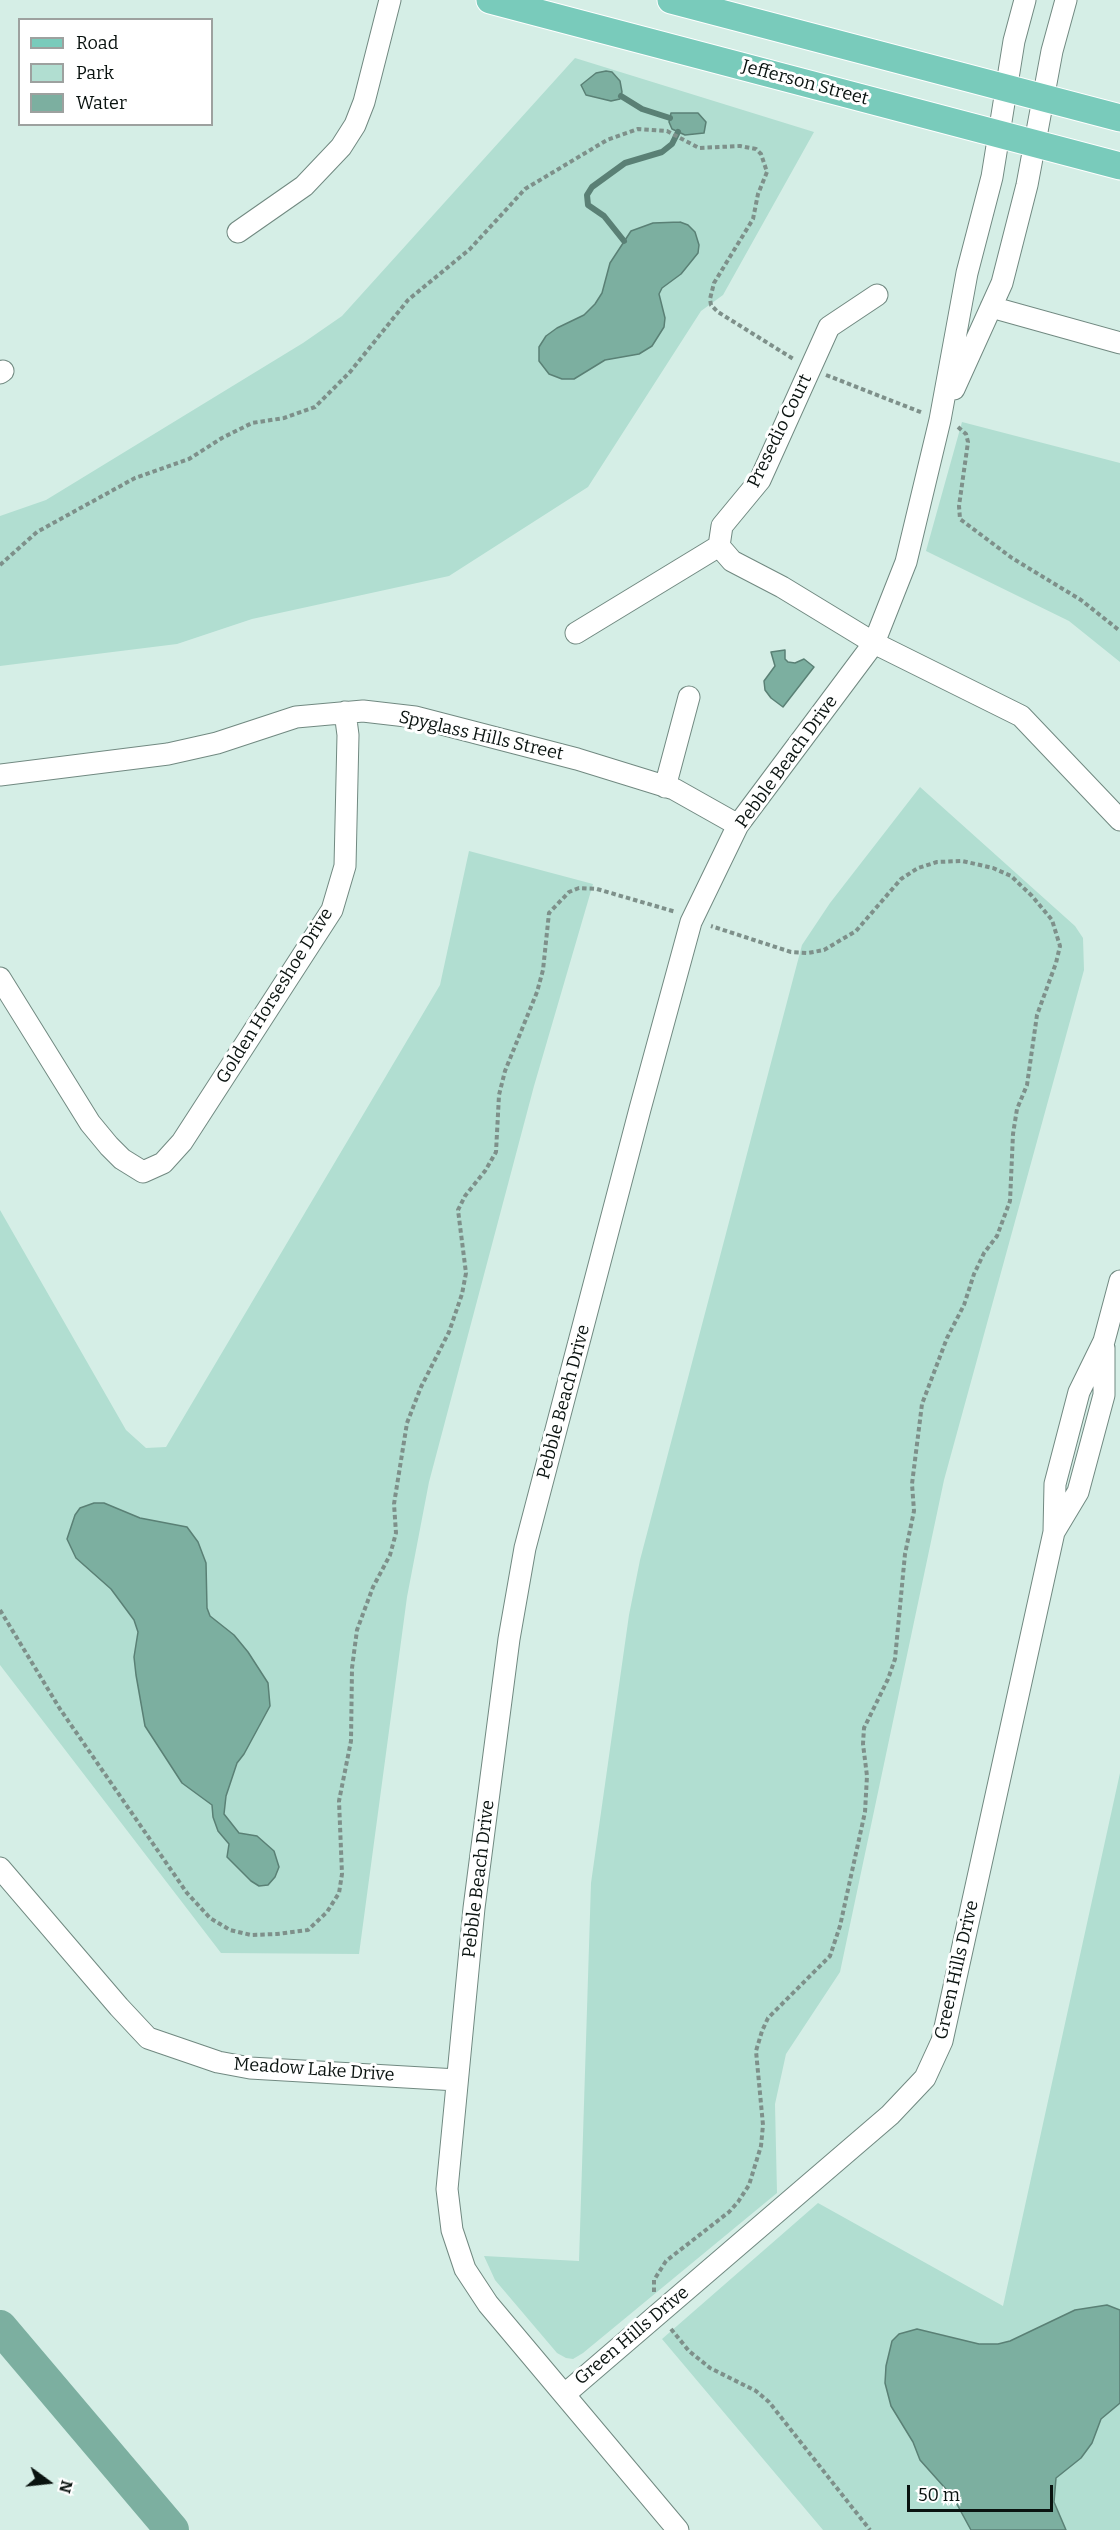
<!DOCTYPE html>
<style>
body{margin:0}
#map{position:relative;width:1120px;height:2530px;overflow:hidden;background:#d5eee6;font-family:Bitter,serif}
canvas{display:block}
.legend{position:absolute;left:18px;top:18px;width:195px;height:108px;box-sizing:border-box;background:#fff;border:2px solid #9da19f;margin:0;padding:8px 10px;list-style:none;font-size:18px;color:#0a1310}
.legend li{display:flex;align-items:center;gap:12px;height:30px}
.legend b{width:30px;border:2px solid #9da19f}
.north{position:absolute;left:18px;top:2452px;width:60px;height:60px;-webkit-text-stroke:4px #fff;paint-order:stroke;rotate:105deg;font-size:16px;font-weight:700;line-height:24px;text-align:center;color:#0a1310}
.north::after{content:'';display:block;margin:auto;width:21px;height:27px;background:#0a1310;clip-path:polygon(50% 0,100% 100%,50% 72%,0 100%)}
.scale{position:absolute;left:907px;top:2485px;width:146px;height:27px;box-sizing:border-box;border:3px solid #0a1310;border-top:0;padding-left:8px;font-size:18px;line-height:21px;white-space:nowrap;color:#0a1310;-webkit-text-stroke:4px #fff;paint-order:stroke}
</style>
<div id="map">
<canvas width="1120" height="2530"></canvas>
<ul class="legend">
<li><b style="height:8px;background:#79cbbb"></b>Road</li>
<li><b style="height:16px;background:#b1ded1"></b>Park</li>
<li><b style="height:16px;background:#7cafa0"></b>Water</li>
</ul>
<div class="north">N</div>
<div class="scale">50 m</div>
</div>
<script>
const context = document.querySelector('canvas').getContext('2d');
context.lineJoin = 'round';
function fill(path, color) { context.fillStyle = color; context.fill(path, 'evenodd'); }
const toPath = rows => new Path2D(rows.map(r => 'M' + r).join(''));
function strokePath(path, color, width, dash) { context.strokeStyle = color; context.lineWidth = width; context.lineCap = dash ? 'butt' : 'round'; context.setLineDash(dash || []); context.stroke(path); }
function label(font, color, halo, rows, align = 'center') {
  context.font = font + ' Bitter,serif'; context.lineWidth = 6; context.setLineDash([]); context.textBaseline = 'middle'; context.strokeStyle = halo; context.fillStyle = color; for (const [text, x, y, turn = 0] of rows) {
    context.save(); context.translate(x, y); context.rotate((+turn || 0) * Math.PI / 180); context.textAlign = isNaN(turn) ? turn : align; if (halo) context.strokeText(text, 0, 0); context.fillText(text, 0, 0); context.restore();
  }
}
const green = toPath([
 [575,58,814,132,723,295,701,311,588,487,449,576,252,619,177,644,0,666,0,516,46,500,303,343,342,316],
 [962,422,1120,463,1120,662,1069,621,926,551],
 [920,787,1075,926,1083,938,1084,970,944,1480,840,1972,786,2054,775,2104,777,2193,583,2353,573,2359,566,2358,557,2353,495,2280,484,2256,579,2261,591,1883,629,1615,640,1560,802,945,830,903],
 [469,851,593,884,534,1086,429,1482,407,1597,359,1954,221,1953,0,1665,0,1210,126,1430,146,1448,166,1447,440,985],
 [1120,1773,1120,2530,823,2530,662,2339,818,2203,1003,2306]
]);
const water = toPath([
 [606,71,612,72,620,81,622,92,620,99,611,101,586,95,581,85,596,73,606,71],
 [671,113,698,113,706,122,704,133,685,135,672,129,669,122,671,113],
 [680,222,688,225,695,232,699,245,698,253,681,274,662,288,659,294,665,318,664,327,652,346,639,354,605,360,574,379,562,379,549,374,539,361,539,347,546,336,557,328,584,315,595,304,602,293,610,263,631,231,653,223,680,222],
 [785,650,785,659,788,662,795,663,804,659,814,667,783,707,771,698,765,690,764,681,775,666,771,652,785,650],
 [94,1503,104,1503,140,1518,187,1527,198,1542,206,1563,207,1608,210,1616,234,1635,248,1652,268,1683,270,1706,244,1754,237,1763,226,1796,224,1814,239,1833,257,1836,274,1851,279,1867,275,1877,268,1885,259,1886,251,1881,227,1857,229,1844,218,1831,213,1817,212,1805,182,1783,145,1726,136,1675,134,1657,138,1632,134,1620,111,1589,76,1558,67,1539,75,1515,80,1508,94,1503],
 [1107,2305,1120,2310,1120,2403,1101,2419,1092,2443,1081,2458,1056,2478,1054,2502,1066,2530,971,2530,953,2497,920,2460,913,2442,891,2406,885,2383,886,2366,892,2341,899,2334,917,2329,979,2344,998,2344,1010,2341,1075,2310,1107,2305]
]);
const stream = toPath([
 [621,96,642,109,670,118],
 [624,241,604,216,588,205,587,195,592,187,625,163,662,152,672,144,678,132]
]);
const river = toPath([
 [0,2327,172,2530]
]);
const path = toPath([
 [826,375,923,413],
 [958,427,966,434,968,442,959,506,960,519,1012,558,1081,600,1120,631],
 [0,565,37,532,135,478,189,459,222,438,252,423,284,418,315,407,350,372,408,300,470,249,525,189,607,140,638,129,667,131,699,148,740,146,756,149,761,154,767,172,758,194,753,219,714,283,710,299,711,305,718,312,795,360],
 [0,1610,60,1709,187,1893,210,1918,230,1930,251,1935,277,1934,308,1930,327,1912,339,1893,342,1874,339,1801,351,1741,352,1668,357,1630,373,1587,390,1555,396,1533,394,1504,407,1423,421,1387,449,1332,462,1294,466,1273,458,1210,465,1196,485,1171,496,1152,499,1095,505,1071,537,992,543,970,549,913,569,892,579,888,597,889,676,912],
 [654,2292,654,2280,666,2261,729,2212,738,2202,749,2185,761,2146,763,2125,756,2051,762,2031,768,2018,830,1956,840,1926,865,1812,867,1776,863,1744,864,1728,888,1679,895,1659,905,1554,914,1511,912,1484,922,1404,947,1338,964,1305,974,1274,984,1253,997,1236,1010,1201,1013,1134,1017,1109,1027,1085,1037,1015,1056,963,1060,946,1052,920,1032,896,1011,876,993,868,962,861,937,862,918,868,901,879,856,931,824,950,808,953,791,952,711,926],
 [671,2329,689,2351,710,2368,756,2391,769,2402,870,2530]
]);
const minor = toPath([
 [238,232,304,186,341,147,355,125,364,102,390,0],
 [877,295,829,327,760,480,722,526,719,546,732,561,782,587,874,643,1021,716,1120,820],
 [991,307,1120,343],
 [0,373,3,371],
 [954,389,1002,283,1027,185,1052,51,1066,0],
 [576,633,719,546],
 [0,775,168,754,217,743,296,717,363,711,415,717,577,759,674,789,738,825],
 [665,787,689,697],
 [0,978,90,1123,109,1146,122,1159,143,1172,163,1163,182,1142,332,910,345,866,348,735,345,712],
 [1054,1532,1078,1492,1104,1395,1104,1348],
 [0,1868,119,2007,148,2038,218,2062,250,2068,457,2080],
 [565,2394,890,2115,925,2078,942,2041,1054,1532,1055,1484,1079,1392,1104,1341,1120,1281],
 [678,2530,488,2304,465,2269,452,2230,447,2189,474,1908,509,1639,525,1548,640,1109,691,922,738,825,874,643,906,562,940,420,967,273,992,177,1014,41,1025,0]
]);
const major = toPath([
 [490,0,1120,166],
 [671,0,1120,118]
]);
const streetNames = [
 ["Jefferson Street",805,83,15],
 ["Presedio Court",780,431,-64],
 ["Spyglass Hills Street",481,736,13],
 ["Pebble Beach Drive",787,762,-54],
 ["Golden Horseshoe Drive",275,996,-58],
 ["Pebble Beach Drive",564,1402,-75],
 ["Pebble Beach Drive",479,1879,-83],
 ["Green Hills Drive",957,1970,-77],
 ["Meadow Lake Drive",314,2070,4],
 ["Green Hills Drive",632,2336,-40]
];
fill(green, '#b1ded1');
fill(water, '#7cafa0');
strokePath(water, '#5a8075', 1.5);
strokePath(stream, '#5a8075', 6);
strokePath(river, '#7cafa0', 34);
strokePath(minor, '#718981', 23);
strokePath(major, '#fff', 29);
strokePath(path, '#7e908a', 4, [4.5, 3]);
strokePath(minor, '#fff', 21);
strokePath(major, '#79cbbb', 27);
label('18px', '#0a1310', '#fff', streetNames);
</script>
